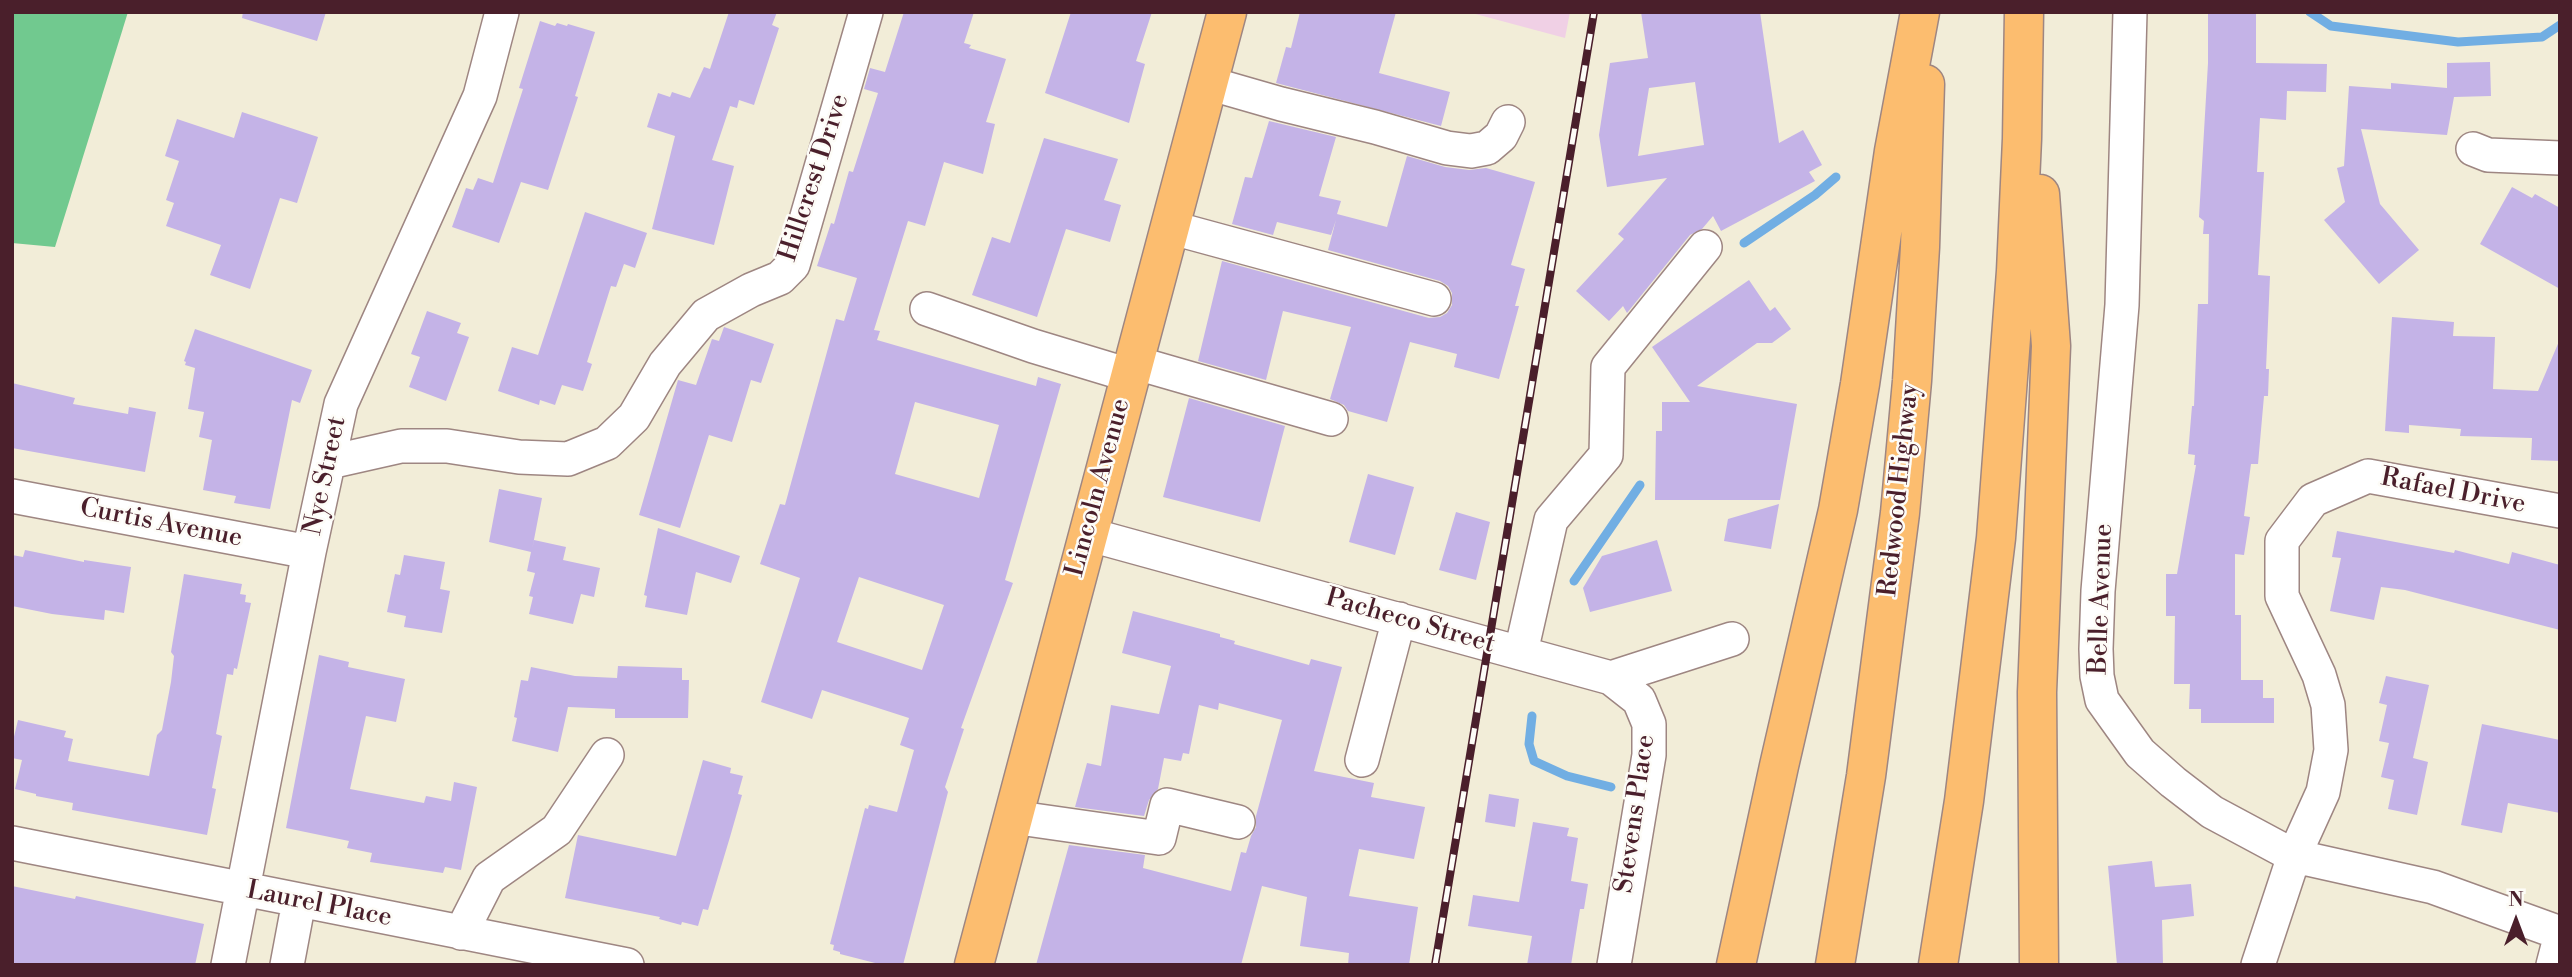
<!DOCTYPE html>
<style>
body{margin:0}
#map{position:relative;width:2572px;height:977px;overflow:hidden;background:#f2edd8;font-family:"Libre Bodoni",serif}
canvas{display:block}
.frame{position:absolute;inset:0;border:14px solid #4a1f2b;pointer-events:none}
.north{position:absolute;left:2481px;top:886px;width:70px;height:70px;-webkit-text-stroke:5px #fdfcf7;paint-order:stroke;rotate:0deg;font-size:19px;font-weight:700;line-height:28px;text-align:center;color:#4a1f2b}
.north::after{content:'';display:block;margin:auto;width:24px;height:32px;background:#4a1f2b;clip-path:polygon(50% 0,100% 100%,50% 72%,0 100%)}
</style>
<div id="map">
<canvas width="2572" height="977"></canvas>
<div class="frame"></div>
<div class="north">N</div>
</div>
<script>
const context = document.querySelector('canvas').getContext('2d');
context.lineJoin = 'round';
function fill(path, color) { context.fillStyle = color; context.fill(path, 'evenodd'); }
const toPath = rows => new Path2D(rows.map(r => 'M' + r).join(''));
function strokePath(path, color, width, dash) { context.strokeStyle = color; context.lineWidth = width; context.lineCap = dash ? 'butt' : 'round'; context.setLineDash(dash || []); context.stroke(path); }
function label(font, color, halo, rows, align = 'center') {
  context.font = font + ' "Libre Bodoni",serif'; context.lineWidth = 5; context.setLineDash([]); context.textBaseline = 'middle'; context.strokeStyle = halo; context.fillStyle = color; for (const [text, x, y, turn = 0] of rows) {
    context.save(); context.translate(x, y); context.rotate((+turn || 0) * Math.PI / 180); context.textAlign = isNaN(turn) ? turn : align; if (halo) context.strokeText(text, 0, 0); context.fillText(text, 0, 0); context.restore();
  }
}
const built = toPath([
 [1468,12,1570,12,1565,38]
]);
const green = toPath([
 [12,12,128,12,55,247,12,243]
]);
const stream = toPath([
 [2310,12,2331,26,2458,42,2542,37,2560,25],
 [1744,243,1815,195,1836,177],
 [1574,581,1640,485],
 [1532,716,1529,744,1534,761,1567,776,1611,787]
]);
const building = toPath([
 [243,12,326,12,317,41,242,18],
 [729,12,777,12,772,25,779,28,754,105,739,100,737,108,730,106,712,160,734,166,714,245,652,229,675,136,647,127,658,93,670,97,672,92,690,98,704,67,710,69],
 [904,12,974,12,964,43,971,45,969,48,1006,59,986,122,995,124,983,174,944,162,925,226,908,221,874,330,880,331,877,340,1036,386,1038,377,1061,384,1005,580,1013,583,961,728,964,729,945,787,948,792,903,965,883,965,840,954,840,952,833,950,834,945,830,944,865,808,868,809,869,805,897,812,914,750,900,745,909,718,822,690,812,719,761,702,800,578,760,564,780,504,785,505,836,319,844,321,857,278,817,266,831,223,834,224,849,171,853,172,878,93,864,89,870,68,885,72],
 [915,402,999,425,979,498,895,474],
 [859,577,944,605,922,670,837,642],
 [1071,12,1152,12,1136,61,1145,64,1129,123,1045,93],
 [1300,12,1396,12,1379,73,1450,92,1441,126,1276,83,1286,47,1291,48],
 [1641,12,1760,12,1779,143,1803,130,1822,165,1809,172,1815,181,1721,231,1713,216,1702,229,1690,235,1627,313,1623,306,1609,321,1576,291,1624,239,1618,234,1667,178,1607,187,1599,135,1610,63,1648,58],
 [1695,82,1704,145,1638,156,1649,88],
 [2208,12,2256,13,2256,63,2327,64,2326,92,2287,91,2286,120,2260,118,2257,172,2264,172,2258,275,2270,276,2266,369,2269,369,2268,396,2264,396,2258,464,2251,464,2244,516,2250,517,2244,555,2235,554,2235,615,2241,615,2241,680,2263,680,2263,698,2274,698,2274,723,2201,723,2201,709,2189,709,2190,684,2174,684,2175,616,2166,616,2166,574,2177,574,2196,465,2194,465,2195,455,2188,454,2192,406,2194,406,2198,304,2208,304,2209,234,2203,234,2204,221,2199,217,2208,63],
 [540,21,555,26,557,23,567,26,568,24,595,32,575,96,578,97,548,190,521,182,499,243,452,227,466,188,473,190,478,178,493,183,523,89,519,88],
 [2490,62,2491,96,2454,97,2447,135,2361,129,2380,204,2419,250,2379,284,2324,220,2345,202,2337,168,2344,166,2349,86,2391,89,2391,83,2447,88,2447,63],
 [242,112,318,137,297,203,280,198,250,289,210,275,221,245,166,226,174,203,166,200,179,161,165,156,177,119,234,138],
 [1269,121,1336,137,1319,196,1341,201,1337,214,1387,227,1407,156,1445,167,1469,170,1486,168,1535,182,1511,265,1525,269,1515,306,1519,306,1499,379,1454,367,1457,354,1410,342,1387,422,1348,411,1344,405,1330,399,1351,327,1283,311,1266,380,1198,361,1222,261,1429,318,1440,317,1447,313,1452,305,1452,293,1448,286,1440,281,1328,250,1336,220,1331,235,1277,222,1273,235,1232,224,1245,177,1252,178],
 [1044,138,1118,159,1104,200,1121,205,1110,242,1066,229,1037,317,972,295,992,237,1010,243],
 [2512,187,2532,198,2535,194,2560,208,2560,289,2480,244],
 [585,212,647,233,635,268,624,264,616,287,611,286,587,362,592,364,583,391,562,385,555,405,540,400,539,405,498,391,512,347,538,355],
 [1749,280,1770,311,1775,307,1791,329,1772,343,1757,343,1697,386,1797,404,1780,500,1655,500,1656,431,1662,431,1662,402,1690,402,1652,347],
 [427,311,461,323,457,333,469,337,446,401,409,387,420,357,411,354],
 [2392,317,2454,322,2453,336,2495,337,2493,389,2538,391,2560,339,2560,461,2531,460,2532,438,2460,436,2461,429,2409,425,2409,433,2385,431],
 [724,327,774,344,761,383,751,380,732,442,709,435,680,528,639,515,678,380,696,385,712,339,719,341],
 [195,329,312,370,300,403,292,400,270,509,234,503,236,496,203,490,212,440,199,437,204,412,188,409,195,368,185,365,186,362,184,361],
 [12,383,75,398,73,404,128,414,129,407,156,412,145,472,12,448],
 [1189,398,1285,426,1260,522,1163,497],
 [1368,474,1414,487,1395,555,1349,542],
 [499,489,542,498,532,550,534,540,566,547,563,560,600,568,594,597,581,594,573,624,529,614,533,597,529,596,535,573,527,571,531,552,489,542],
 [1779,504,1771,549,1724,541,1728,519],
 [1456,512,1490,522,1476,580,1439,570],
 [658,528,740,556,731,583,696,572,687,615,645,607,647,596,644,595],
 [2337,531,2454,553,2455,550,2509,564,2512,552,2560,565,2560,630,2405,590,2381,587,2374,620,2330,611,2341,558,2332,557],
 [1657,540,1672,591,1590,612,1583,588,1602,556],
 [25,550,84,562,84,560,131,567,124,613,105,610,104,620,52,614,12,606,12,555,23,557],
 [404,555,445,562,440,589,450,591,442,633,404,627,406,616,387,612,395,574,400,575],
 [184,574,242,584,240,594,246,595,245,602,251,603,237,669,234,668,233,675,227,674,216,734,222,736,212,788,216,789,207,835,72,810,73,803,36,796,36,794,15,789,22,760,12,758,12,745,18,720,66,731,64,737,73,739,68,761,149,776,157,735,162,730,171,682,174,656,171,652],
 [1133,611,1220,634,1220,637,1235,641,1234,644,1309,665,1311,659,1342,667,1314,771,1374,783,1371,797,1425,807,1414,859,1359,849,1349,896,1418,907,1409,965,1348,965,1349,953,1300,946,1307,897,1262,886,1241,965,1036,965,1069,845,1145,855,1143,868,1231,891,1241,852,1246,853,1251,836,1256,827,1256,816,1282,720,1219,703,1218,710,1199,705,1189,754,1183,753,1181,761,1164,758,1158,789,1149,800,1144,816,1075,807,1087,763,1101,766,1111,705,1159,714,1171,666,1122,653],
 [319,655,349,662,348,667,405,679,396,722,366,716,350,789,424,803,426,796,451,801,454,782,477,787,461,870,445,867,443,873,370,862,372,853,347,848,349,841,286,828],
 [618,666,682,668,682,680,689,680,688,718,615,718,615,709,568,707,558,752,512,741,517,718,514,717,521,680,528,681,531,667,575,676,617,678],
 [2386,676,2429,685,2413,758,2428,762,2417,815,2388,809,2394,780,2381,777,2389,743,2379,741,2387,705,2379,703],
 [2482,724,2560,740,2560,813,2508,803,2502,833,2461,825],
 [703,760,731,768,730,773,743,776,738,794,742,795,730,837,708,910,703,909,698,926,682,922,681,925,659,919,660,917,565,898,578,835,676,856],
 [1489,794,1519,799,1515,827,1485,822],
 [1533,822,1569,828,1567,836,1578,838,1571,881,1588,884,1584,909,1580,909,1571,965,1527,965,1532,936,1468,926,1473,895,1519,902],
 [2152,861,2155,887,2191,884,2194,916,2162,920,2163,965,2117,965,2108,866],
 [12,886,75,899,76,896,204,924,195,965,12,965]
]);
const minor = toPath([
 [2130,12,2122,305,2098,591,2096,649,2097,676,2102,700,2140,753,2173,782,2212,812,2294,856,2433,887,2560,933],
 [1208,83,1281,104,1375,127,1447,148,1471,151,1487,148,1501,136,1508,122],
 [2473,149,2488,155,2560,158],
 [1169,227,1434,299],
 [927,309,1033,346,1129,375],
 [1133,362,1331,419],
 [330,462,401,446,447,446,519,457,568,459,607,443,634,417,665,364,706,315,751,290,780,278,793,265,866,12],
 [12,496,309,552],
 [1087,534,1611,678,1732,639],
 [1521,652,1551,520,1606,455,1608,367,1705,247],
 [1611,678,1639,700,1649,724,1649,755,1614,965],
 [1362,760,1399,619],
 [1012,817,1159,838,1167,805,1238,822],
 [12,843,627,965],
 [461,933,489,878,557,830,607,755],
 [228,965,309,552,341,404,480,96,502,12],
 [287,965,299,901],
 [2258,965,2294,856,2323,792,2331,750,2328,705,2319,675,2282,596,2282,541,2313,500,2368,476,2560,511],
 [2553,965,2560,938]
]);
const major = toPath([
 [974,965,1227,12]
]);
const highway = toPath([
 [1736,965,1779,766,1838,510,1860,384,1894,151,1920,12],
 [1835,965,1866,776,1900,513,1912,381,1920,247,1925,84],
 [1938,965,1964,801,1996,538,2016,271,2022,139,2024,12],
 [2039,965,2037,692,2051,346,2040,194]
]);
const rail = toPath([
 [1435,965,1594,12]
]);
const streetNames = [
 ["Hillcrest Drive",815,178,-72],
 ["Nye Street",326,476,-78],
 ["Lincoln Avenue",1099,488,-75],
 ["Redwood Highway",1900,490,-84],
 ["Rafael Drive",2453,492,11],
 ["Curtis Avenue",161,524,11],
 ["Belle Avenue",2102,599,-88],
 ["Pacheco Street",1410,622,16],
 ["Stevens Place",1636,814,-82],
 ["Laurel Place",319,905,11]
];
fill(built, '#f0d0e5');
fill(green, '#71c98f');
strokePath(stream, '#71aee3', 9);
fill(building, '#c4b3e7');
strokePath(minor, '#9e8682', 36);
strokePath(major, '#9e8682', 41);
strokePath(highway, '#9e8682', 41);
strokePath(minor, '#fff', 33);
strokePath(major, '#fcbd6f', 38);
strokePath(highway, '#fcbd6f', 38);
strokePath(rail, '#4a1f2b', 8);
strokePath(rail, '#fdfcf7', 5, [16]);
label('26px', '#4a1f2b', '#fdfcf7', streetNames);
</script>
